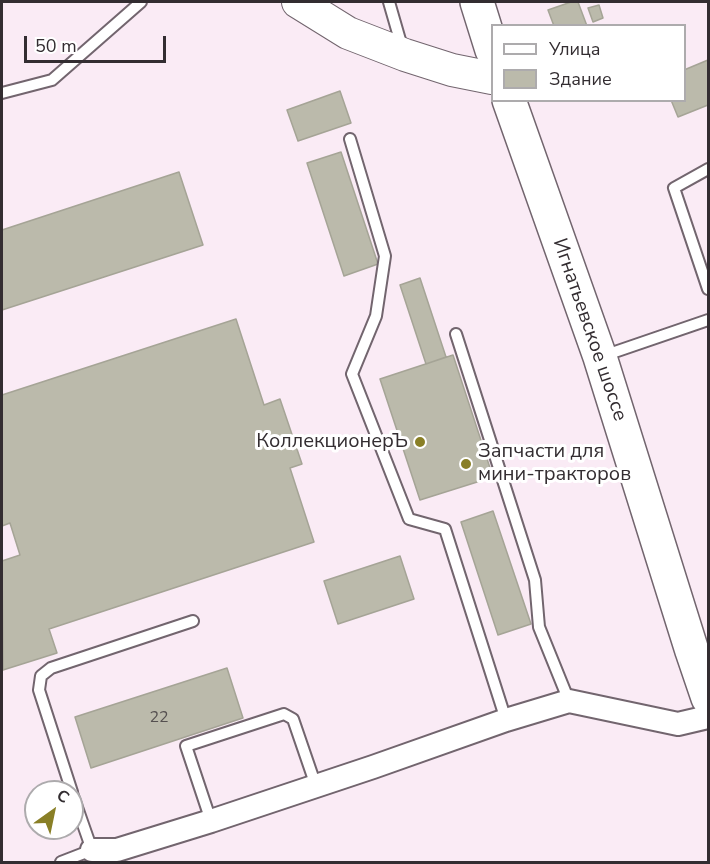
<!DOCTYPE html>
<meta charset="utf-8">
<style>
body{margin:0}
#map{position:relative;width:710px;height:864px;overflow:hidden;background:#faebf5;font-family:"Nunito Sans",sans-serif}
canvas{display:block}
.frame{position:absolute;inset:0;border:3px solid #332d31;pointer-events:none}
.legend{position:absolute;left:491px;top:24px;width:195px;height:78px;box-sizing:border-box;background:#fff;border:2px solid #adabad;margin:0;padding:8px 10px;list-style:none;font-size:18px;color:#332d31}
.legend li{display:flex;align-items:center;gap:12px;height:30px}
.legend b{width:30px;border:2px solid #adabad}
.north{position:absolute;left:24px;top:780px;width:60px;height:60px;box-sizing:border-box;background:#fff;border:2px solid #adabad;border-radius:50%;rotate:33deg;font-size:16px;font-weight:700;line-height:24px;text-align:center;color:#332d31}
.north::after{content:'';display:block;margin:auto;width:21px;height:27px;background:#897f26;clip-path:polygon(50% 0,100% 100%,50% 72%,0 100%)}
.scale{position:absolute;left:24px;top:36px;width:142px;height:27px;box-sizing:border-box;border:3px solid #332d31;border-top:0;padding-left:8px;font-size:18px;line-height:21px;white-space:nowrap;color:#332d31;-webkit-text-stroke:4px #fff;paint-order:stroke}
</style>
<div id="map">
<canvas width="710" height="864"></canvas>
<div class="frame"></div>
<ul class="legend">
<li><b style="height:8px;background:#fff"></b>Улица</li>
<li><b style="height:16px;background:#bbbaab"></b>Здание</li>
</ul>
<div class="north">С</div>
<div class="scale">50 m</div>
</div>
<script>
const context = document.querySelector('canvas').getContext('2d');
context.lineJoin = 'round';
function fill(path, color) { context.fillStyle = color; context.fill(path, 'evenodd'); }
const toPath = rows => new Path2D(rows.map(r => 'M' + r).join(''));
function strokePath(path, color, width, dash) { context.strokeStyle = color; context.lineWidth = width; context.lineCap = dash ? 'butt' : 'round'; context.setLineDash(dash || []); context.stroke(path); }
function label(font, color, halo, rows, align = 'center') {
  context.font = font + ' "Nunito Sans",sans-serif'; context.lineWidth = 6; context.setLineDash([]); context.textBaseline = 'middle'; context.strokeStyle = halo; context.fillStyle = color; for (const [text, x, y, turn = 0] of rows) {
    context.save(); context.translate(x, y); context.rotate((+turn || 0) * Math.PI / 180); context.textAlign = isNaN(turn) ? turn : align; if (halo) context.strokeText(text, 0, 0); context.fillText(text, 0, 0); context.restore();
  }
}
const building = toPath([
 [571,2,578,2,587,26,554,26,548,10,571,2],
 [599,5,603,18,593,22,588,8,599,5],
 [708,60,708,105,678,117,671,100,684,100,684,70,708,60],
 [340,91,351,123,298,141,287,110,340,91],
 [341,152,378,264,344,276,307,163,341,152],
 [179,172,203,245,2,310,2,230,179,172],
 [420,278,446,357,426,364,400,285,420,278],
 [236,319,264,405,280,399,302,464,290,468,314,542,49,629,57,653,3,670,2,561,20,555,10,523,2,526,2,395,236,319],
 [453,355,493,477,420,500,380,379,453,355],
 [493,511,531,624,498,635,461,522,493,511],
 [400,556,414,599,338,624,324,581,400,556],
 [227,668,243,718,91,768,75,717,227,668]
]);
const lane = toPath([
 [389,2,402,47],
 [2,93,52,80,141,2],
 [350,139,385,256,376,316,352,374,409,519,445,529,506,720],
 [708,169,674,188,708,289],
 [456,334,535,580,539,627,569,701],
 [603,356,708,320],
 [72,792,39,690,41,676,51,668,193,621],
 [211,821,186,746,284,714,293,719,316,786],
 [61,862,92,850,72,793]
]);
const street = toPath([
 [92,850,117,850,211,821,373,767,506,720,569,701,678,724,708,717]
]);
const secondary = toPath([
 [298,2,348,33,405,55,452,70,492,78]
]);
const primary = toPath([
 [477,2,492,50],
 [509,100,600,357,692,651,708,698]
]);
const markers = [
 [420,442,6,"#897f26"],
 [466,464,6,"#897f26"]
];
const numberNames = [
 ["22",159,718]
];
const streetNames = [
 ["Игнатьевское шоссе",589,330,71]
];
const poiNames = [
 ["КоллекционерЪ",408,442],
 ["Запчасти для",478,452,"left"],
 ["мини-тракторов",478,475,"left"]
];
fill(building, '#bbbaab');
strokePath(building, '#a5a496', 1.5);
strokePath(lane, '#72656e', 14);
strokePath(street, '#72656e', 26);
strokePath(secondary, '#72656e', 34);
strokePath(primary, '#72656e', 36);
strokePath(lane, '#fff', 10);
strokePath(street, '#fff', 22);
strokePath(secondary, '#fff', 32);
strokePath(primary, '#fff', 33);
for (const [x, y, r, color] of markers) { const dot = new Path2D(); dot.arc(x, y, r, 0, 2 * Math.PI); context.fillStyle = color; context.fill(dot); strokePath(dot, '#fff', 2); }
label('16px', '#555050', null, numberNames);
label('20px', '#332d31', '#fff', streetNames);
label('20px', '#332d31', '#fff', poiNames, 'right');
</script>
